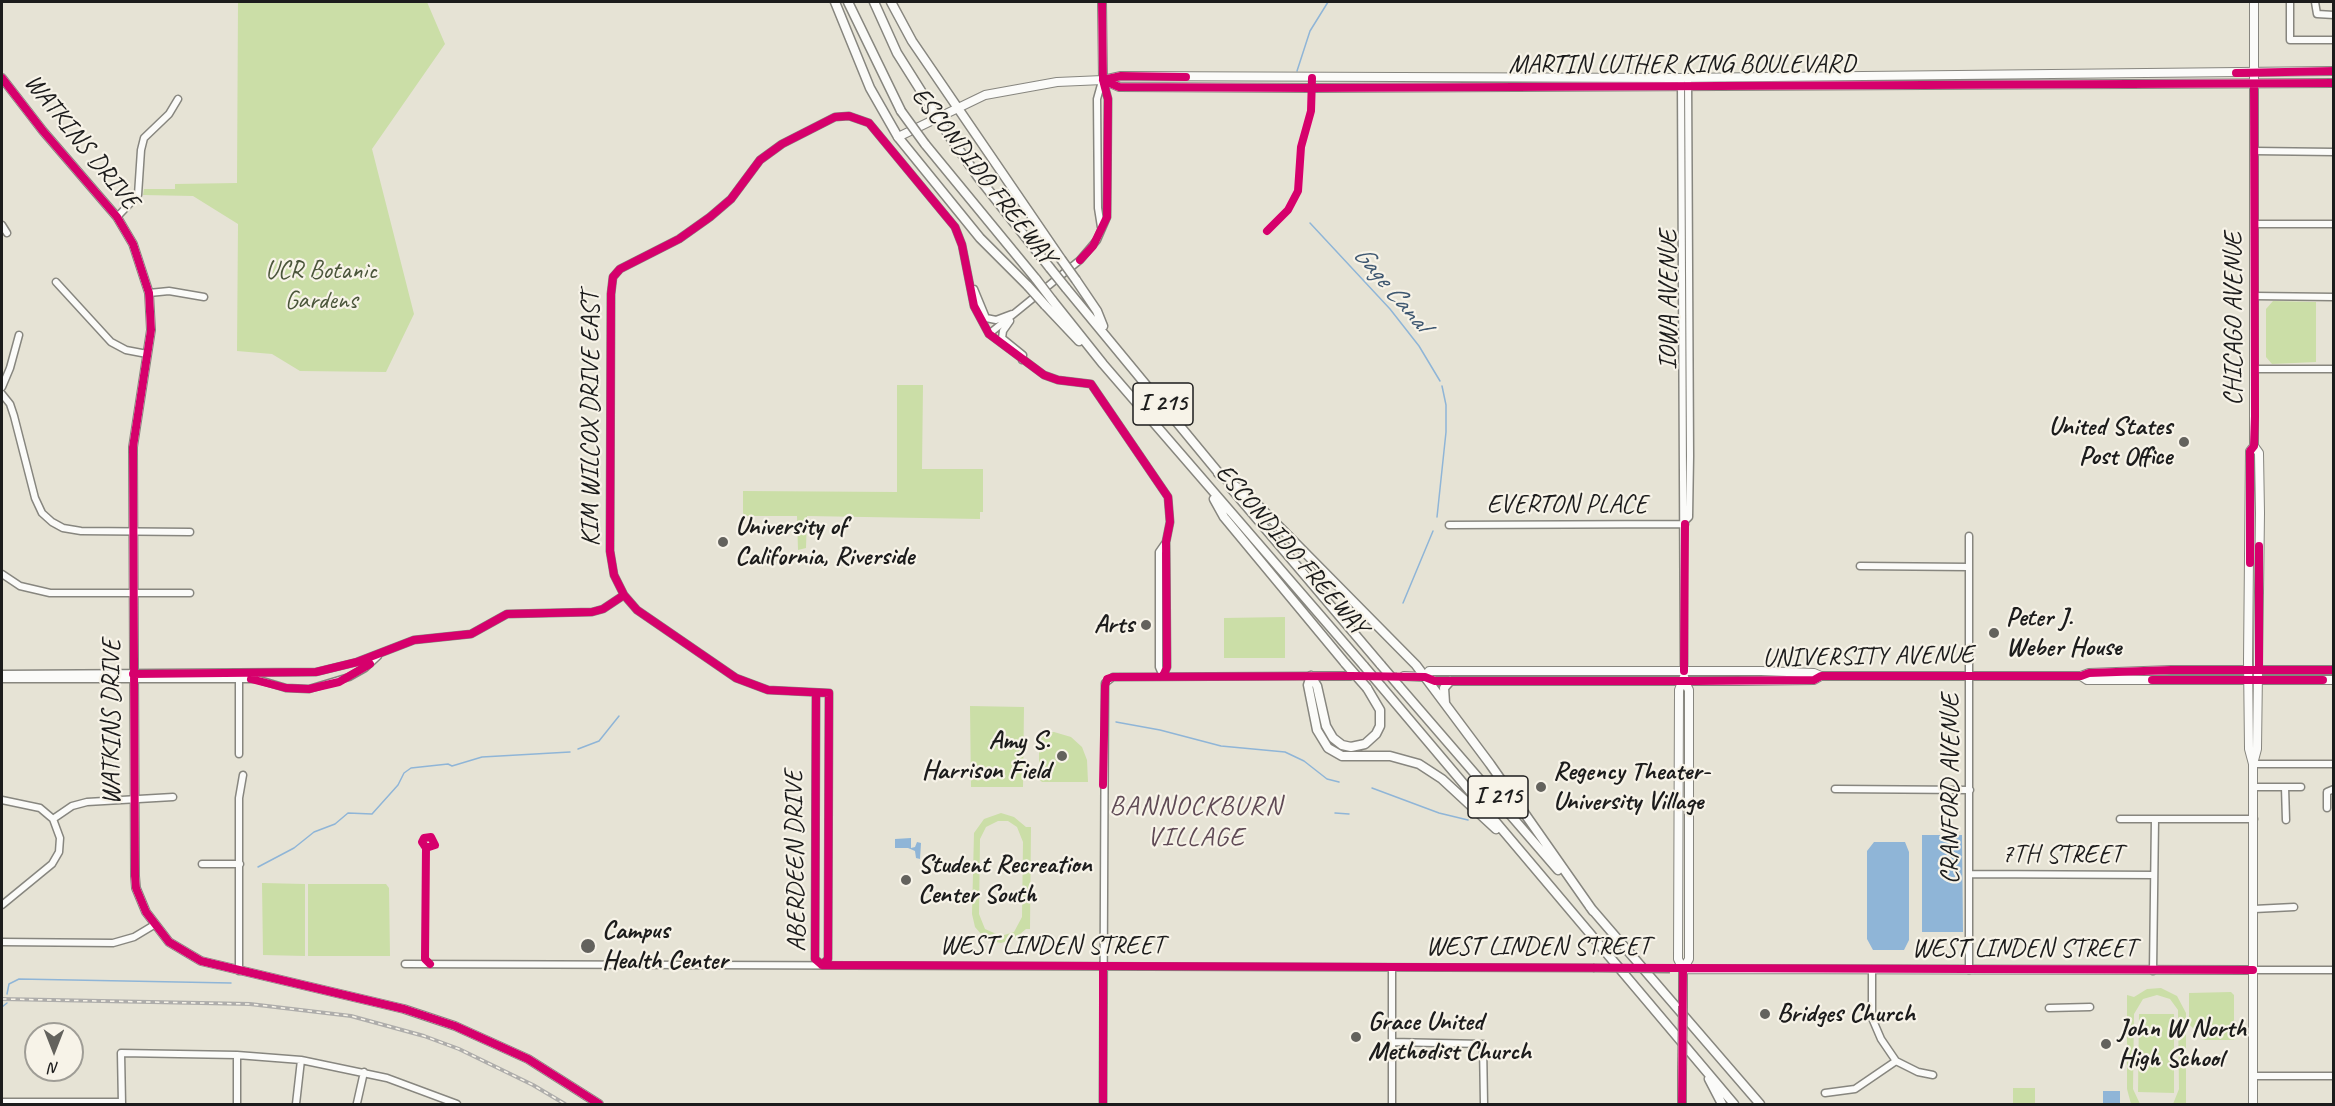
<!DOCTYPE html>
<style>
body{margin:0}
#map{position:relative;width:2335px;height:1106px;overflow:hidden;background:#e6e3d5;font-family:Caveat,sans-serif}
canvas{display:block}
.frame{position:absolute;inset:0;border:3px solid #1c1c1c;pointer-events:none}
.north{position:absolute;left:24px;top:1022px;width:60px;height:60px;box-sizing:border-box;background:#f7f3e8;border:2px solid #9f9d96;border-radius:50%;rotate:180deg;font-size:16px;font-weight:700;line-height:24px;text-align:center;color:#1c1c1c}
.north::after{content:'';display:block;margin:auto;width:21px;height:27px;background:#63625d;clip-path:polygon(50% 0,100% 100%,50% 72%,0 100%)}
</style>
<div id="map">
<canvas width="2335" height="1106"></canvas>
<div class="frame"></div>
<div class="north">N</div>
</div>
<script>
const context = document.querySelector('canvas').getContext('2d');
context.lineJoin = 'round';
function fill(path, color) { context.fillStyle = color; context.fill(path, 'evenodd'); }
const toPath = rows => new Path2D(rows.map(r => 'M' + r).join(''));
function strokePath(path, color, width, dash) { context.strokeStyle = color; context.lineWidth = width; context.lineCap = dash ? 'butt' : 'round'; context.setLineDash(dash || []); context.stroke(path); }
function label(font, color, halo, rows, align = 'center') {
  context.font = font + ' Caveat,sans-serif'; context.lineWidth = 4.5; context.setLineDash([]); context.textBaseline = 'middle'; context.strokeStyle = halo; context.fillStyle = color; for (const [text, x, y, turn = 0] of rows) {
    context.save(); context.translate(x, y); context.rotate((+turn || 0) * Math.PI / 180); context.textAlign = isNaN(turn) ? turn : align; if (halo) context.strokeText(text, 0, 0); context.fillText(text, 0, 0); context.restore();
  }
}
const green = toPath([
 [238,2,427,2,445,44,372,149,414,314,386,372,300,371,272,354,237,351,238,224,193,196,143,195,144,189,175,189,175,184,237,183],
 [2273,301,2316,302,2316,362,2272,364,2266,357,2266,309],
 [897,385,923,385,922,469,983,469,983,512,980,512,980,519,807,516,806,548,798,550,797,516,743,516,743,491,897,492],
 [1285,617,1285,658,1224,658,1224,618],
 [970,706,1024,707,1023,787,971,787],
 [1054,732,1071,737,1082,747,1087,760,1088,782,1042,782,1039,779,1039,733],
 [1001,813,1014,817,1026,827,1031,827,1030,929,1026,929,1014,939,1001,943,992,941,981,934,975,927,972,914,974,833,984,819],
 [998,821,1008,821,1017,827,1023,842,1022,917,1014,932,1001,936,985,929,979,914,980,839,986,827],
 [262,883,305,884,305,956,263,955],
 [308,884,386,884,389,888,390,956,308,956],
 [2161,988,2177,996,2186,1013,2186,1104,2173,1104,2179,1089,2178,1010,2170,999,2157,995,2143,999,2134,1014,2133,1089,2140,1104,2131,1104,2127,1089,2127,995,2134,997,2147,989],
 [2231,992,2234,995,2234,1040,2204,1040,2189,1024,2189,993],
 [2139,1014,2174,1014,2174,1093,2138,1092],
 [2013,1088,2035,1088,2035,1104,2013,1104]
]);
const water = toPath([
 [1922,835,1962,835,1963,932,1922,932],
 [911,838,911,848,915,847,917,842,921,843,920,859,916,858,915,851,908,848,895,848,895,839],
 [1874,842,1905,842,1909,852,1909,940,1904,950,1873,950,1867,939,1867,851],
 [2103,1091,2120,1091,2120,1104,2103,1104]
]);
const stream = toPath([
 [1297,71,1310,31,1328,2],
 [1310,223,1390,309,1419,346,1440,381],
 [1437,517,1446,432,1446,405,1442,386],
 [1403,603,1433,531],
 [1116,722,1160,730,1221,746,1285,752,1304,761,1327,779,1339,782],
 [578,749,599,741,619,716],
 [1372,788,1439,813,1468,820],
 [1335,813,1349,814],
 [258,867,294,848,314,832,335,824,348,813,372,814,398,785,404,773,411,768,448,764,452,766,482,757,570,752],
 [7,994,9,984,19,979,231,983],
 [2,1007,7,1003]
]);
const majorTunnel = toPath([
 [1353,676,1404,676]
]);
const minor = toPath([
 [2290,2,2290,40,2334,40],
 [2315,2,2317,14,2334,15],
 [1681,82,1684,671],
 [2254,151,2334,152],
 [117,217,138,195,141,150,144,138,169,114,178,99],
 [2255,224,2334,224],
 [2,225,7,233],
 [1101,227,1098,208,1097,99,1102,81],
 [56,282,111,342,126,350,147,354],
 [974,289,986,318,996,320,1012,314],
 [149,293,169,291,204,297],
 [2255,296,2334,297],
 [1010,321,1003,331,1002,338,1023,355,1022,360],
 [989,334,1080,260,1097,240,1107,217,1108,99,1103,80],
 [2255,369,2334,369],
 [2,387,10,368,19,335],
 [2,394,10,404,14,416,35,498,42,513,52,522,63,528,81,531,190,532],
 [1685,521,1689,517,1690,456,1688,78],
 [1449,525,1685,524],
 [1969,536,1969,970],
 [1860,566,1969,567],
 [2,574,20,586,50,593,190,593],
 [2,674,316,672,357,662,414,640,471,634,507,614,592,612,603,609,624,595],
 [1163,676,1159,667,1159,552,1166,542],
 [2,679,256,679,286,688,309,689,349,677,365,668,378,656],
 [816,693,815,959,822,965],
 [239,754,239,676],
 [2253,764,2334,764],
 [2254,787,2301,787],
 [2285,787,2286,820],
 [1835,789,1970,790],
 [2,800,40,808,53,819,60,838,59,852,52,864,2,905],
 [2327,808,2327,792,2334,789],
 [53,819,72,806,87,802,173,797],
 [2120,819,2254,819],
 [202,864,240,864],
 [1970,874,2154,875],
 [2254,909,2294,907],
 [2,942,113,943,134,937,154,925],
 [405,964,1593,968],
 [822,965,828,959,829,693,768,690,736,678,637,610,624,595,614,575,610,551,611,294,613,277,620,269,679,239,710,217,731,199,760,160,782,144,835,117,849,116,869,123,955,227,962,245,974,306,989,334,1044,375,1058,380,1091,384,1168,497,1170,522,1166,542,1167,667,1163,676],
 [1872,970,1872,1018,1881,1039,1896,1061,1918,1072,1933,1075],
 [2253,970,2334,970],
 [239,971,239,798,243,775],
 [2153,971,2155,819],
 [2049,1008,2090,1007],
 [1392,1042,1483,1044,1484,1104],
 [237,1055,237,1104],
 [2253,1076,2334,1076],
 [1825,1093,1855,1089,1896,1061],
 [2,1102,122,1102],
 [357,1103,364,1072],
 [122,1104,121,1053,237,1055,301,1060,387,1078,457,1104],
 [296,1104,301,1060],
 [1103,1104,1105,683,1113,677,1311,676],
 [1392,1104,1392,968]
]);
const major = toPath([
 [1102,2,1103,80],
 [2,78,43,131,117,217,133,244,149,293,151,330,133,447,135,876,136,888,146,912,169,942,201,961,404,1009,455,1026,528,1059,599,1104],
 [1103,80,1119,87,1311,88,2334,83],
 [898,137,985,95,1057,82,1103,80,1121,76,1675,78,2334,71],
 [1311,676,1351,676],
 [1404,676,1425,677,1435,681,1737,681,1814,680,1821,676,2081,676,2089,673,2171,670,2334,670],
 [2081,676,2087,680,2334,680],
 [1425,677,1429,671,1761,671,1814,673,1821,676],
 [2253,764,2249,749,2248,661,2250,451,2254,446,2254,2],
 [1683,969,2253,970],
 [1683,969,1689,959,1689,690,1684,681],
 [1683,1006,1683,969,1678,959,1679,690,1684,677],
 [1682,1104,1682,1072],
 [2253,1104,2253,764,2257,749,2260,513,2259,453,2254,446]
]);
const highway = toPath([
 [835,2,870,88,898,137,980,238,1028,286],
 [848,2,901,111],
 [874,2,897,53,926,99],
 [891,2,912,41,1061,259],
 [948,134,978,177,1050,268],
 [925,144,1036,279],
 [1076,280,1097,311,1103,326],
 [1066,288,1222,477],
 [1052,300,1103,364,1364,666],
 [1045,305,1079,341],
 [1218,473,1251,498,1416,665,1490,764,1593,911],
 [1230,487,1381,665],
 [1214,499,1224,517,1345,663],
 [1311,676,1308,685,1317,730,1328,748,1342,756,1390,756,1419,764,1442,779,1496,829],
 [1311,676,1317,686,1326,726,1333,738,1342,745,1351,747,1365,744,1376,734,1380,726,1380,710,1367,688],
 [1381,686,1734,1104],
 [1399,686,1558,870],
 [1445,703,1444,688,1450,681],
 [1590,907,1760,1104],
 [1709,1079,1722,1104]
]);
const rail = toPath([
 [2,999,250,1004,351,1016,424,1036,459,1049,533,1085,565,1104]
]);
const minorBridge = toPath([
 [1593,968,1670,969]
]);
const majorBridge = toPath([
 [1682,1072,1683,1006]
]);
const highwayBridge = toPath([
 [926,99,948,134],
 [901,111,925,144],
 [1061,259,1076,280],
 [1050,268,1066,288],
 [1036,279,1052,300],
 [1028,286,1045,305],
 [1345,663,1367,688],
 [1381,665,1399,686],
 [1364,666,1381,686]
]);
const cycleway = toPath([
 [2236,73,2334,71],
 [2,78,43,131,117,217,133,244,149,293,151,330,133,447,135,876,136,888,146,912,169,942,201,961,404,1009,455,1026,528,1059,599,1104],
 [1103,80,1119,87,1311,88,2334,83],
 [1103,80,1121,76,1186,77],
 [1267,231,1288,210,1298,191,1301,147,1311,111,1312,78],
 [1080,260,1093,246,1107,217,1108,99,1103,80,1102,2],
 [2250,563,2250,451,2254,446,2255,416,2254,84],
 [2259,670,2259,546],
 [1684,671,1685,524],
 [133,674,316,672,357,662,414,640,471,634,507,614,592,612,603,609,624,595],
 [251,679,286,688,309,689,339,682,370,664],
 [2152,680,2323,680],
 [816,693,815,959,822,965],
 [1103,785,1105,686,1107,679,1113,677,1351,676,1425,677,1435,681,1696,681,1814,680,1821,676,2081,676,2089,673,2171,670,2334,670],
 [426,848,435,845,431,837,424,838,422,842,426,848,425,959,430,964],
 [822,965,828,959,829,693,768,690,736,678,637,610,624,595,614,575,610,551,611,294,613,277,620,269,679,239,710,217,731,199,760,160,782,144,835,117,849,116,869,123,955,227,962,245,974,306,989,334,1044,375,1058,380,1091,384,1168,497,1170,522,1166,542,1167,667,1163,676],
 [822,965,2253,970],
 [1103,967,1103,1104],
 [1682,1104,1683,969]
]);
const markers = [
 [2184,442,6,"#63625d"],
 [723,542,6,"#63625d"],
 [1146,625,6,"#63625d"],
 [1994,633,6,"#63625d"],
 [1062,756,6,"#63625d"],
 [1541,787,6,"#63625d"],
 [906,880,6,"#63625d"],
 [588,946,8,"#63625d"],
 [1765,1014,6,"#63625d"],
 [1356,1037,6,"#63625d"],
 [2106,1044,6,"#63625d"]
];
const shields = [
 [1163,404,60],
 [1498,797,60]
];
const shieldNames = [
 ["I 215",1163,404],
 ["I 215",1498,797]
];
const streetNames = [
 ["MARTIN LUTHER KING BOULEVARD",1682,65],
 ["WATKINS DRIVE",81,142,51],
 ["ESCONDIDO FREEWAY",983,176,52],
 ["IOWA AVENUE",1669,300,-90],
 ["CHICAGO AVENUE",2234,319,-90],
 ["KIM WILCOX DRIVE EAST",591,419,-90],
 ["EVERTON PLACE",1567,505],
 ["ESCONDIDO FREEWAY",1291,550,49],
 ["UNIVERSITY AVENUE",1868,657,-1],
 ["WATKINS DRIVE",112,722,-90],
 ["CRANFORD AVENUE",1951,789,-90],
 ["7TH STREET",2062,855],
 ["ABERDEEN DRIVE",796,861,-91],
 ["WEST LINDEN STREET",1052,946],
 ["WEST LINDEN STREET",1538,947],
 ["WEST LINDEN STREET",2024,949]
];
const parkNames = [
 ["UCR Botanic",321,271],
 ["Gardens",321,301]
];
const poiNames = [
 ["United States",2172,427,"right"],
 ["Post Office",2172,457,"right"],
 ["University of",735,527],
 ["California, Riverside",735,557],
 ["Peter J.",2006,618],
 ["Weber House",2006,648],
 ["Arts",1134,625,"right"],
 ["Amy S.",1050,741,"right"],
 ["Harrison Field",1050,771,"right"],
 ["Regency Theater-",1553,772],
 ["University Village",1553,802],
 ["Student Recreation",918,865],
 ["Center South",918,895],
 ["Campus",602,931],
 ["Health Center",602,961],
 ["Bridges Church",1777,1014],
 ["Grace United",1368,1022],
 ["Methodist Church",1368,1052],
 ["John W North",2118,1029],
 ["High School",2118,1059]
];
const waterNames = [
 ["Gage Canal",1391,289,50]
];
const neighbourhoodNames = [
 ["BANNOCKBURN",1196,807],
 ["VILLAGE",1196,838]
];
fill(green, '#cbdea7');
fill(water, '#8fb5d7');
strokePath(stream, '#8fb5d7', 1.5);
strokePath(majorTunnel, '#bebbb0', 8, [8, 4]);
strokePath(minor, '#87867f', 9);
strokePath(major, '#87867f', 10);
strokePath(highway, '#87867f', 11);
strokePath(minor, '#fbfbf9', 6);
strokePath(major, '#fbfbf9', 8);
strokePath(highway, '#fbfbf9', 8);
strokePath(rail, '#aeadab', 4);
strokePath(rail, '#f7f3e8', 1.5, [4.5]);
strokePath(minorBridge, '#87867f', 9, []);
strokePath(majorBridge, '#87867f', 10, []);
strokePath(highwayBridge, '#87867f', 11, []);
strokePath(minorBridge, '#fbfbf9', 6);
strokePath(majorBridge, '#fbfbf9', 8);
strokePath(highwayBridge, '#fbfbf9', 8);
strokePath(cycleway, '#d6006c', 8);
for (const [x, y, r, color] of markers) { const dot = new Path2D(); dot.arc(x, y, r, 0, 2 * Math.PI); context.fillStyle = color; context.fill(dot); strokePath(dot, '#f7f3e8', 2); }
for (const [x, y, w] of shields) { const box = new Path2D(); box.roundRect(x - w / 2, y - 21, w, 42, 4.5); context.fillStyle = '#f7f3e8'; context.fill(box); strokePath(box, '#1c1c1c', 1.5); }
label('bold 24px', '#1c1c1c', null, shieldNames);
label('26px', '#1c1c1c', '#f7f3e8', streetNames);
label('26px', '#4a553a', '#f7f3e8', parkNames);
label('bold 26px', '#1c1c1c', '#f7f3e8', poiNames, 'left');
label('italic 27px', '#3f5871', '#f7f3e8', waterNames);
context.letterSpacing = '1.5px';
label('27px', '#5f4a55', '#f7f3e8', neighbourhoodNames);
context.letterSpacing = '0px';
</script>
